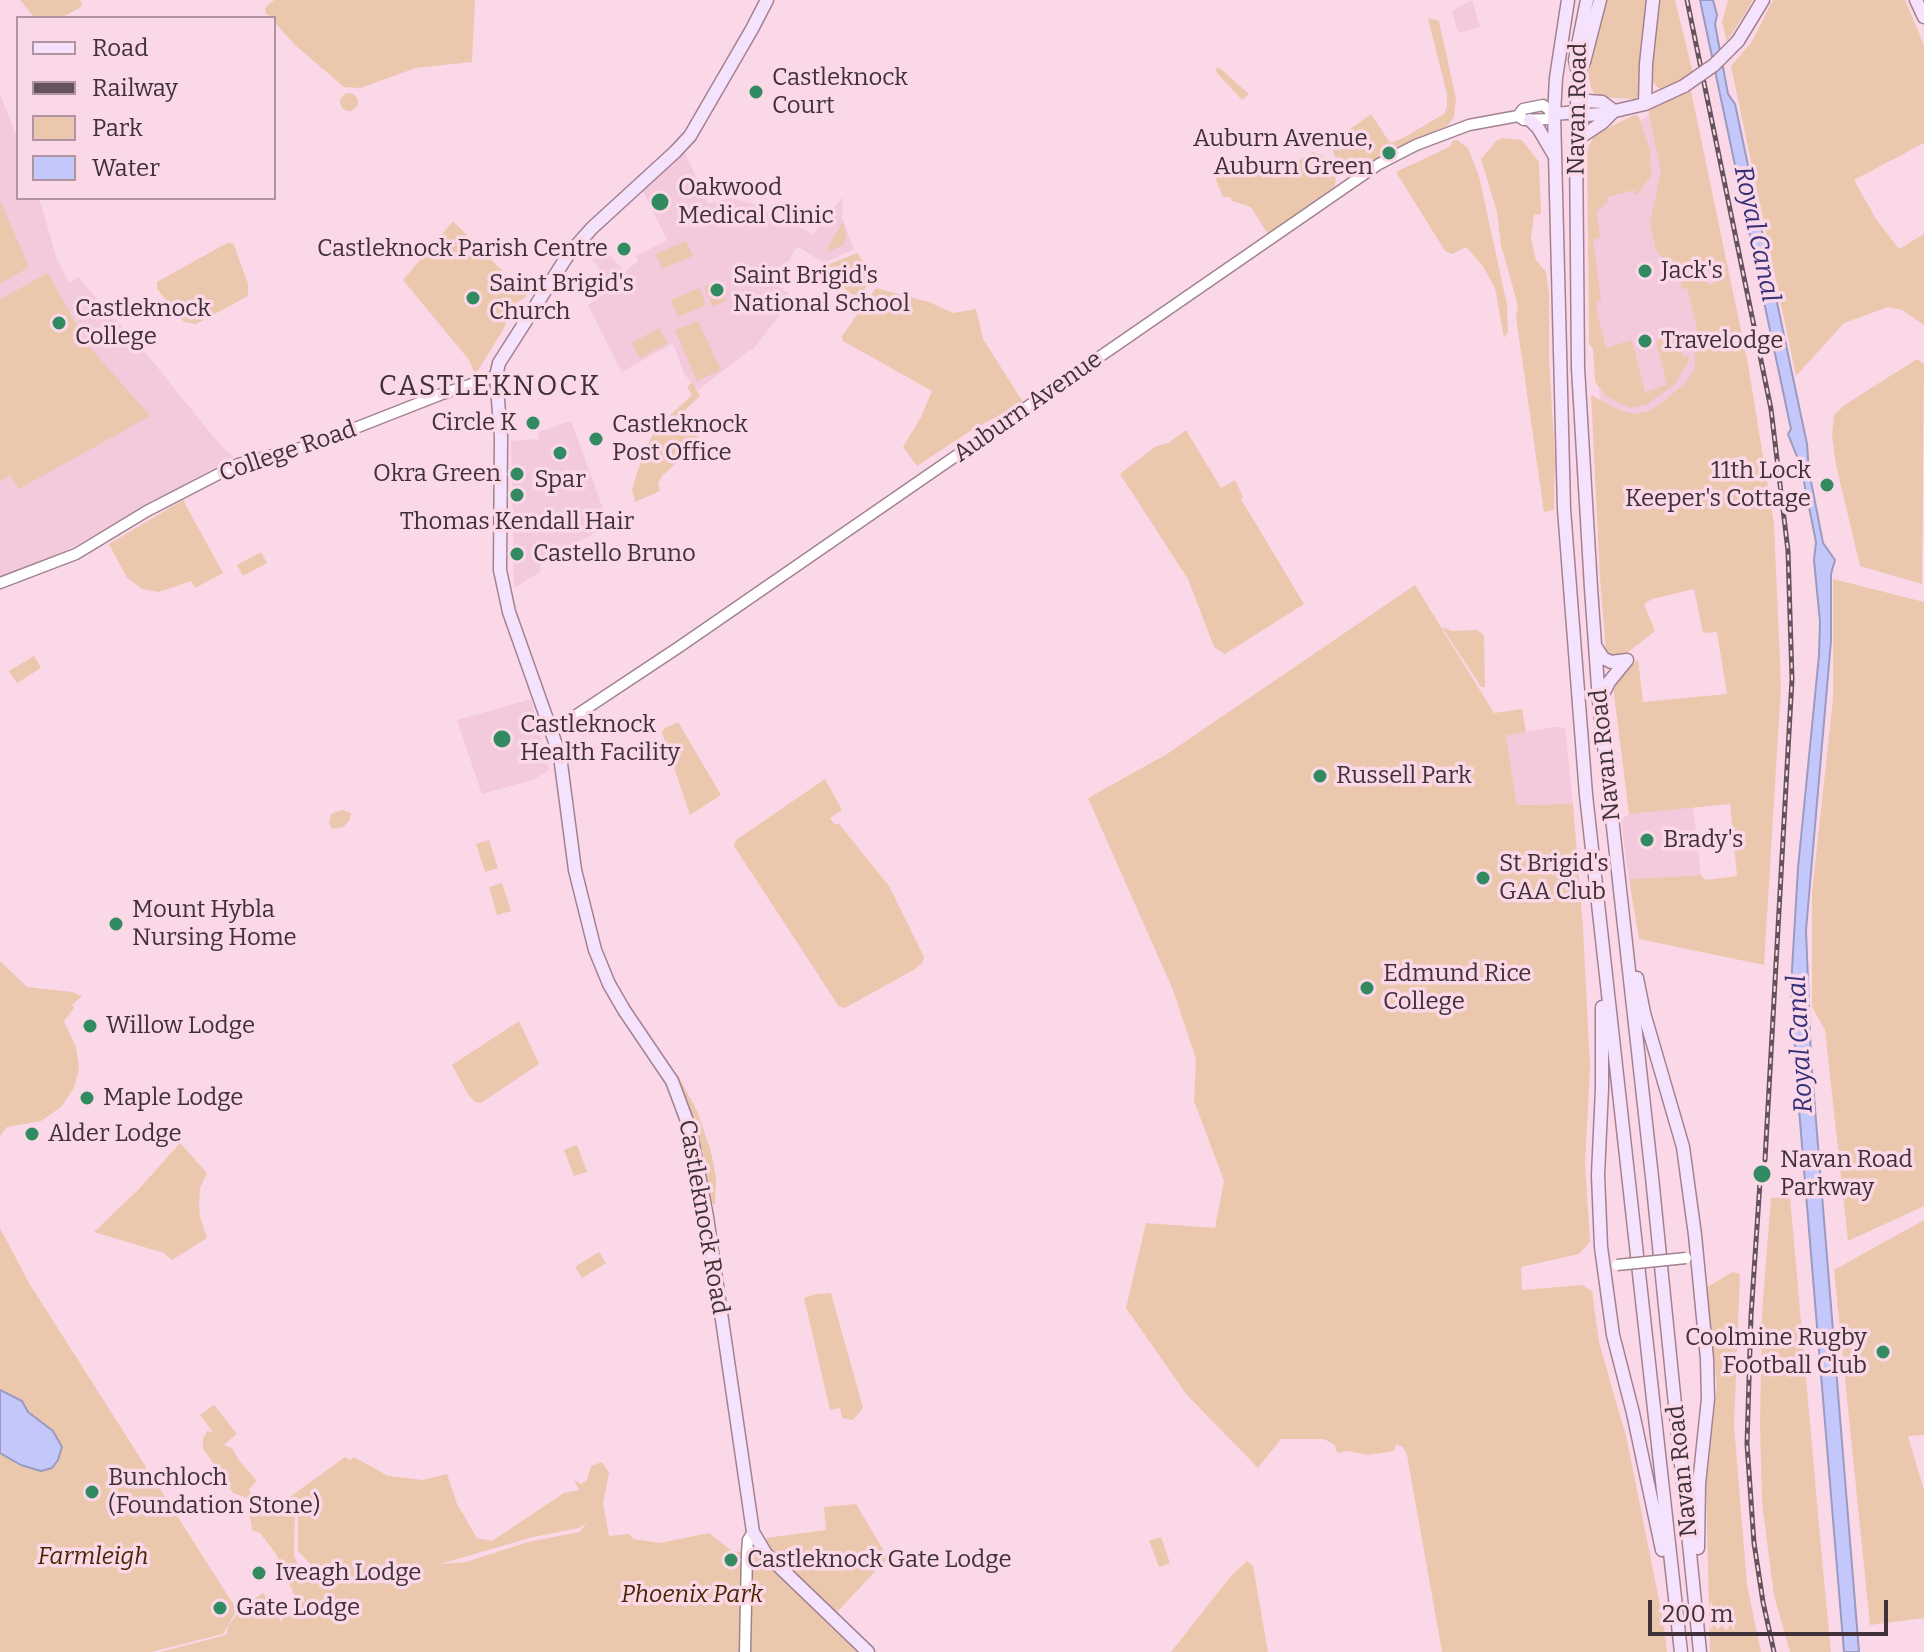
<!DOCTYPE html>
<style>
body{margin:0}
#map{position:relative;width:1924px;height:1652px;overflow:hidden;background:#fbd8e8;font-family:Bitter,serif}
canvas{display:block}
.legend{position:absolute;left:16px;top:16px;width:260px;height:184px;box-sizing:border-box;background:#fbd8e8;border:2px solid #b095a1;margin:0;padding:10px 14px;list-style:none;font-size:24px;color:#3f3137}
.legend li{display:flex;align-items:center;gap:16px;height:40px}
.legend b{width:40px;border:2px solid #b095a1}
.scale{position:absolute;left:1648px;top:1600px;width:240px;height:36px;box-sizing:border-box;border:4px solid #3f3137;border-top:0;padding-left:10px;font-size:24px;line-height:28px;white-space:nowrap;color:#3f3137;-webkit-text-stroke:6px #fbd8e8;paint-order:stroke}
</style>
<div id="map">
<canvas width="1924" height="1652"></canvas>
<ul class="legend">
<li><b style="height:10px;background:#f5e2fd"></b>Road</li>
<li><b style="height:10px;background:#65535b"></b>Railway</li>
<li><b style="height:22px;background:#ebc7ad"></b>Park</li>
<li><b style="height:22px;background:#c3c7fa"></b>Water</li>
</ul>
<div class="scale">200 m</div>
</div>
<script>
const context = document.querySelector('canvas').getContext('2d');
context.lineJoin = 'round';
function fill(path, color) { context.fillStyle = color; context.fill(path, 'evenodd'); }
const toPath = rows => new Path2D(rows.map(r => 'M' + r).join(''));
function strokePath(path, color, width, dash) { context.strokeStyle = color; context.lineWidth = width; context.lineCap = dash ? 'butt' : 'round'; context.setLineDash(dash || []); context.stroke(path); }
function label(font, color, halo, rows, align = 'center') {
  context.font = font + ' Bitter,serif'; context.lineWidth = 7; context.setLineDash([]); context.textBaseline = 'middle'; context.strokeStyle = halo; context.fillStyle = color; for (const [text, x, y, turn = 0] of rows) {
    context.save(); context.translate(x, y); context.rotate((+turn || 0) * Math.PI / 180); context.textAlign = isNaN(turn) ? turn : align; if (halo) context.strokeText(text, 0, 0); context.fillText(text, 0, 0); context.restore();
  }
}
const built = toPath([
 [1472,0,1480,27,1458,33,1452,11],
 [0,94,18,140,18,198,39,198,56,256,69,283,78,277,153,362,220,445,234,457,60,554,0,576],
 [1658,110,1722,251,1744,359,1602,445,1589,196,1627,128],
 [685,153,708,204,731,198,751,203,813,234,843,197,842,218,854,249,824,263,800,248,795,249,790,260,772,272,777,285,789,294,784,301,788,304,752,351,750,350,698,390,684,374,673,343,622,372,588,305,600,297,608,284,597,265,583,251,593,236,625,272,638,261,636,256,667,240,643,191],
 [571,421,609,525,547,559,541,563,540,572,514,588,511,441,539,439,538,432],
 [531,699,549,770,535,779,482,794,457,720],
 [1554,727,1565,728,1573,804,1517,805,1506,736],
 [1693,807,1701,875,1629,879,1621,820,1629,814]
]);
const green = toPath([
 [20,0,80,0,82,4,81,7,61,18,35,18],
 [274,0,475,0,472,62,416,68,360,88,344,87,296,46,274,22,274,18,266,14,265,8],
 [1604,0,1648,0,1641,91,1636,99,1596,97,1591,88,1588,72,1593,46],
 [1657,0,1675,0,1693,73,1663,90,1658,88,1649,77],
 [1728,0,1753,0,1727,42,1722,22],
 [1773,0,1905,0,1924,45,1924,143,1854,180,1876,219,1899,249,1924,234,1924,325,1902,310,1888,307,1844,323,1796,376,1731,66,1751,43],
 [1428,18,1439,21,1456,99,1454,117,1447,126,1392,150,1348,176,1334,155,1331,143,1371,114,1390,143,1403,138,1444,114,1447,107,1447,94],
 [1216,68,1221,69,1249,94,1242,100,1216,72],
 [1691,91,1748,364,1774,524,1781,687,1764,965,1639,939,1629,879,1701,875,1705,880,1737,876,1730,804,1629,814,1613,686,1638,659,1643,702,1727,694,1717,632,1703,633,1694,589,1652,599,1644,604,1655,631,1623,656,1613,657,1606,652,1600,578,1591,395,1619,410,1634,414,1647,412,1663,402,1686,382,1695,369,1695,352,1702,350,1687,288,1682,289,1680,279,1702,274,1709,285,1715,283,1711,264,1678,270,1671,268,1656,250,1650,223,1661,171,1648,109],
 '340 102a9 9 0 1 1 18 0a9 9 0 1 1-18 0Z',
 [1638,115,1650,151,1651,176,1638,194,1636,195,1634,190,1607,197,1608,202,1597,211,1600,238,1593,240,1601,300,1596,303,1597,312,1606,348,1632,340,1645,392,1667,385,1656,341,1662,339,1666,346,1671,344,1670,338,1678,336,1683,357,1688,356,1689,360,1675,384,1647,404,1629,408,1606,396,1595,382,1593,349,1589,343,1587,151,1594,135,1632,116],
 [1503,138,1522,140,1539,162,1541,214,1534,215,1531,239,1536,260,1546,272,1549,293,1549,359,1555,458,1554,510,1544,512,1516,317,1518,306,1501,245,1497,212,1481,159,1497,140],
 [1457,140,1468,148,1479,176,1507,305,1508,332,1504,338,1495,288,1482,265,1466,247,1452,254,1445,251,1396,172,1451,146,1452,141],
 [1313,152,1323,156,1336,176,1335,186,1269,236,1251,207,1232,201,1230,197,1223,197,1216,180,1218,172,1246,155,1282,170],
 [0,200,29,267,0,284],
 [453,221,527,296,515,304,503,330,477,372,474,372,469,360,403,280],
 [843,221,846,237,843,245,830,251,828,247],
 [686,241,693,256,662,269,656,254],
 [229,242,234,245,248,284,248,296,196,324,184,322,157,289,157,282],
 [857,253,874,275,858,299,833,280,832,268,827,265],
 [48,273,87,344,150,416,19,489,10,475,0,481,0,299],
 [717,281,726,301,713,307,704,287],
 [699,288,706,305,678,317,671,300],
 [876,288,929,302,953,313,976,309,983,339,1023,402,967,433,917,466,903,447,921,417,932,391,843,341,842,336],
 [698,321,721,370,697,381,675,330],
 [659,328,668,343,640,358,632,343],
 [1917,359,1924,364,1922,584,1860,566,1836,465,1832,435,1834,415,1846,404],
 [692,382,700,396,683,412,667,441,682,421,701,440,662,476,658,484,660,491,635,502,632,489,644,452,656,428,692,395,687,387],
 [1186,430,1221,488,1235,480,1243,497,1241,499,1304,604,1225,654,1214,647,1188,579,1120,474,1156,446,1168,443],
 [183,500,223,573,195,588,191,581,159,592,142,589,127,578,109,544],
 [261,552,267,563,243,576,237,565],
 [1833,579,1924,602,1924,1206,1848,1241,1825,1030,1812,1007,1812,893,1833,699],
 [1415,585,1494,713,1522,709,1526,732,1506,736,1517,805,1573,804,1583,928,1590,1067,1585,1163,1590,1242,1579,1254,1521,1267,1522,1290,1582,1285,1592,1291,1599,1342,1627,1440,1664,1625,1667,1652,1442,1652,1407,1455,1403,1447,1396,1444,1394,1451,1368,1455,1348,1451,1337,1453,1335,1445,1324,1439,1281,1439,1258,1468,1187,1395,1126,1308,1146,1223,1215,1228,1224,1181,1194,1101,1196,1059,1173,990,1088,798,1167,754],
 [1442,627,1452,631,1477,630,1484,635,1485,687,1481,687],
 [34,656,41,668,17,683,9,671],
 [678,722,721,795,690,815,662,732,665,728],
 [825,779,842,810,830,818,834,824,839,824,889,886,924,957,922,963,915,969,845,1008,838,1006,834,999,734,846,736,840],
 [342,810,351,813,349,821,343,827,332,829,329,823,331,814],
 [489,840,498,868,485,872,476,844],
 [502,883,511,911,497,915,489,887],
 [0,961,27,987,72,992,82,996,72,1005,74,1008,64,1021,76,1047,79,1068,74,1088,61,1107,41,1121,7,1127,0,1136],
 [519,1021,539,1064,481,1103,475,1102,468,1094,452,1065],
 [678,1075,697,1111,711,1151,716,1178,715,1205,710,1202,702,1149],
 [180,1143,207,1173,200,1188,199,1204,200,1217,207,1238,172,1260,164,1253,94,1232,139,1189],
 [577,1145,587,1172,574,1176,564,1150],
 [1790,1197,1822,1559,1831,1652,1790,1652,1774,1596,1762,1502,1760,1423,1762,1313,1771,1198],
 [1924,1220,1924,1435,1908,1436,1924,1490,1924,1618,1870,1625,1834,1270],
 [0,1228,29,1283,237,1610,223,1634,151,1652,0,1652],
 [599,1252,606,1263,582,1278,575,1267],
 [1733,1272,1740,1274,1734,1425,1747,1585,1761,1652,1710,1652,1706,1486,1717,1387,1707,1287],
 [831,1293,863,1408,853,1420,842,1418,840,1408,830,1410,804,1298,816,1294],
 [214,1405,237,1434,224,1445,232,1448,238,1459,257,1481,249,1489,262,1517,345,1457,350,1460,354,1457,388,1476,423,1480,447,1474,457,1504,477,1538,492,1541,564,1493,579,1490,574,1480,581,1484,587,1480,591,1466,602,1462,609,1473,603,1503,609,1536,629,1534,634,1539,660,1543,709,1533,732,1551,756,1554,859,1652,160,1652,226,1635,228,1626,242,1608,263,1593,282,1623,282,1617,302,1612,276,1554,260,1533,252,1530,247,1498,233,1493,203,1448,203,1439,207,1431,213,1432,200,1415],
 [301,1499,298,1512,298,1551,329,1583,319,1583,300,1568,294,1556,295,1501],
 [587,1523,579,1532,528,1542,466,1562,440,1564,533,1537,579,1528],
 [423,1568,400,1584,369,1582,369,1581],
 [856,1504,888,1558,837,1612,832,1610,769,1549,766,1538,826,1530,824,1507],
 [1161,1537,1170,1563,1159,1567,1149,1541],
 [1247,1561,1253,1566,1268,1652,1171,1652,1231,1576]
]);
const water = toPath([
 [1700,0,1713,0,1717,15,1715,24,1728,94,1735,104,1807,444,1809,471,1823,543,1835,560,1831,574,1831,641,1806,930,1811,1059,1859,1652,1844,1652,1799,1109,1791,987,1798,868,1819,655,1820,622,1814,560,1816,542,1801,467,1788,434,1791,429,1700,0],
 [0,1390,22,1401,28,1412,53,1431,62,1447,58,1460,52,1468,41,1471,21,1465,0,1453,0,1390]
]);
const tertiary = toPath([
 [0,583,76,554,147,511,238,464,312,445,442,394,496,376],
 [552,728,572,718,679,647,1379,164,1416,145,1469,125,1518,116,1524,120,1547,119,1554,114,1543,105,1523,109,1518,116],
 [745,1652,747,1553,748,1540,753,1532]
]);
const secondary = toPath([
 [767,0,752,29,690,136,675,152,592,228,568,255,499,363,496,376,501,437,500,570,509,612,560,756,575,870,595,950,609,984,624,1010,672,1081,690,1129,707,1217,753,1532,766,1554,868,1652],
 [1568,0,1556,78,1554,114,1564,509,1586,795,1681,1652],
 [1587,0,1575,60,1578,73,1576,140,1578,368,1591,588,1599,701,1652,1177,1700,1652],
 [1916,0,1924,17],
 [1738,41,1763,0],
 [1578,73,1584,62,1600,0],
 [1645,104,1646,64,1653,0],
 [1578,112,1588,101,1602,102,1614,111],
 [1554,114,1578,112,1586,115,1602,114,1645,104,1684,86],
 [1530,120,1538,128,1554,155],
 [1576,140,1602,123,1612,113],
 [1596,647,1603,658,1611,662,1627,660],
 [1600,700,1609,682,1627,660],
 [1637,978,1644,1013,1683,1147,1695,1235,1707,1359,1708,1399,1699,1484,1698,1548],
 [1602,1007,1602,1088,1598,1175,1601,1247,1613,1335,1633,1413,1662,1550]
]);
const rail = toPath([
 [1687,0,1771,409,1788,551,1792,679,1765,1160],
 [1760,1182,1751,1316,1747,1444,1754,1543,1763,1602,1774,1652]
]);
const tertiaryBridge = toPath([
 [1617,1265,1686,1258]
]);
const secondaryBridge = toPath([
 [1684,86,1714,65,1738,41]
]);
const markers = [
 [756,92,8,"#328b60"],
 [1389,153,8,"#328b60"],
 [660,202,10,"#328b60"],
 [624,249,8,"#328b60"],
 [1645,271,8,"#328b60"],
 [717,290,8,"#328b60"],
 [473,298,8,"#328b60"],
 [59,323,8,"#328b60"],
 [1645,341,8,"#328b60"],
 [533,423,8,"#328b60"],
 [596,439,8,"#328b60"],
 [560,453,8,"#328b60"],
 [517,474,8,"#328b60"],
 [1827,485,8,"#328b60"],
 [517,495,8,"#328b60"],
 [517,554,8,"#328b60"],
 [502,739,10,"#328b60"],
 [1320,776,8,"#328b60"],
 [1647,840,8,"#328b60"],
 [1483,878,8,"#328b60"],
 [116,924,8,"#328b60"],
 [1367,988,8,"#328b60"],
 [90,1026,8,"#328b60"],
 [87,1098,8,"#328b60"],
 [32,1134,8,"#328b60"],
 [1762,1174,10,"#328b60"],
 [1883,1352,8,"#328b60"],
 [92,1492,8,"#328b60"],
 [731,1560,8,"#328b60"],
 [259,1573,8,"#328b60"],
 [220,1608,8,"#328b60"]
];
const poiNames = [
 ["Castleknock",772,78],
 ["Court",772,106],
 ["Auburn Avenue,",1373,139,"right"],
 ["Auburn Green",1373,167,"right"],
 ["Oakwood",678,188],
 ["Medical Clinic",678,216],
 ["Castleknock Parish Centre",608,249,"right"],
 ["Jack's",1661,271],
 ["Saint Brigid's",733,276],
 ["National School",733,304],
 ["Saint Brigid's",489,284],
 ["Church",489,312],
 ["Castleknock",75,309],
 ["College",75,337],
 ["Travelodge",1661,341],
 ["Circle K",517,423,"right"],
 ["Castleknock",612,425],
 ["Post Office",612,453],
 ["11th Lock",1811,471,"right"],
 ["Keeper's Cottage",1811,499,"right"],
 ["Okra Green",501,474,"right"],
 ["Spar",560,480,"center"],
 ["Thomas Kendall Hair",517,522,"center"],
 ["Castello Bruno",533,554],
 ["Castleknock",520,725],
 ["Health Facility",520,753],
 ["Russell Park",1336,776],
 ["Brady's",1663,840],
 ["St Brigid's",1499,864],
 ["GAA Club",1499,892],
 ["Mount Hybla",132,910],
 ["Nursing Home",132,938],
 ["Edmund Rice",1383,974],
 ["College",1383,1002],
 ["Willow Lodge",106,1026],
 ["Maple Lodge",103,1098],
 ["Alder Lodge",48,1134],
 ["Navan Road",1780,1160],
 ["Parkway",1780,1188],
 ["Coolmine Rugby",1867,1338,"right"],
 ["Football Club",1867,1366,"right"],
 ["Bunchloch",108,1478],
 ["(Foundation Stone)",108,1506],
 ["Castleknock Gate Lodge",747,1560],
 ["Iveagh Lodge",275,1573],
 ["Gate Lodge",236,1608]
];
const streetNames = [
 ["Navan Road",1578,109,-89],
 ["Auburn Avenue",1028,407,-35],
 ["College Road",288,452,-19],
 ["Navan Road",1606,755,-96],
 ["Castleknock Road",703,1217,80],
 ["Navan Road",1683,1471,-96]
];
const parkNames = [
 ["Farmleigh",93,1557],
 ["Phoenix Park",692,1595]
];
const waterNames = [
 ["Royal Canal",1756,234,78],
 ["Royal Canal",1801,1044,-93]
];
const quarterNames = [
 ["CASTLEKNOCK",490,387]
];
fill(built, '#f3c9dc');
fill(green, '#ebc7ad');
fill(water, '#c3c7fa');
strokePath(water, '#9b9ac0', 2);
strokePath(tertiary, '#a28290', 13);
strokePath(secondary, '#a28290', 15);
strokePath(tertiary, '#fff', 10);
strokePath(secondary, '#f5e2fd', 12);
strokePath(rail, '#65535b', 5);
strokePath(rail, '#fbd8e8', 2, [6]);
strokePath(tertiaryBridge, '#a28290', 13, []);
strokePath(secondaryBridge, '#a28290', 15, []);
strokePath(tertiaryBridge, '#fff', 10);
strokePath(secondaryBridge, '#f5e2fd', 12);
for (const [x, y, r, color] of markers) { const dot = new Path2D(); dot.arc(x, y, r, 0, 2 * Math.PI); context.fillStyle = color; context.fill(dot); strokePath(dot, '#fbd8e8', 3); }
label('24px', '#3f3137', '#fbd8e8', poiNames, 'left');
label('24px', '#3f3137', '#fbd8e8', streetNames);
label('italic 24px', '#4a2502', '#fbd8e8', parkNames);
label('italic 26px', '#353079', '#fbd8e8', waterNames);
context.letterSpacing = '2px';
label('28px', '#3f3137', '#fbd8e8', quarterNames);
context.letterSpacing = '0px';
</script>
